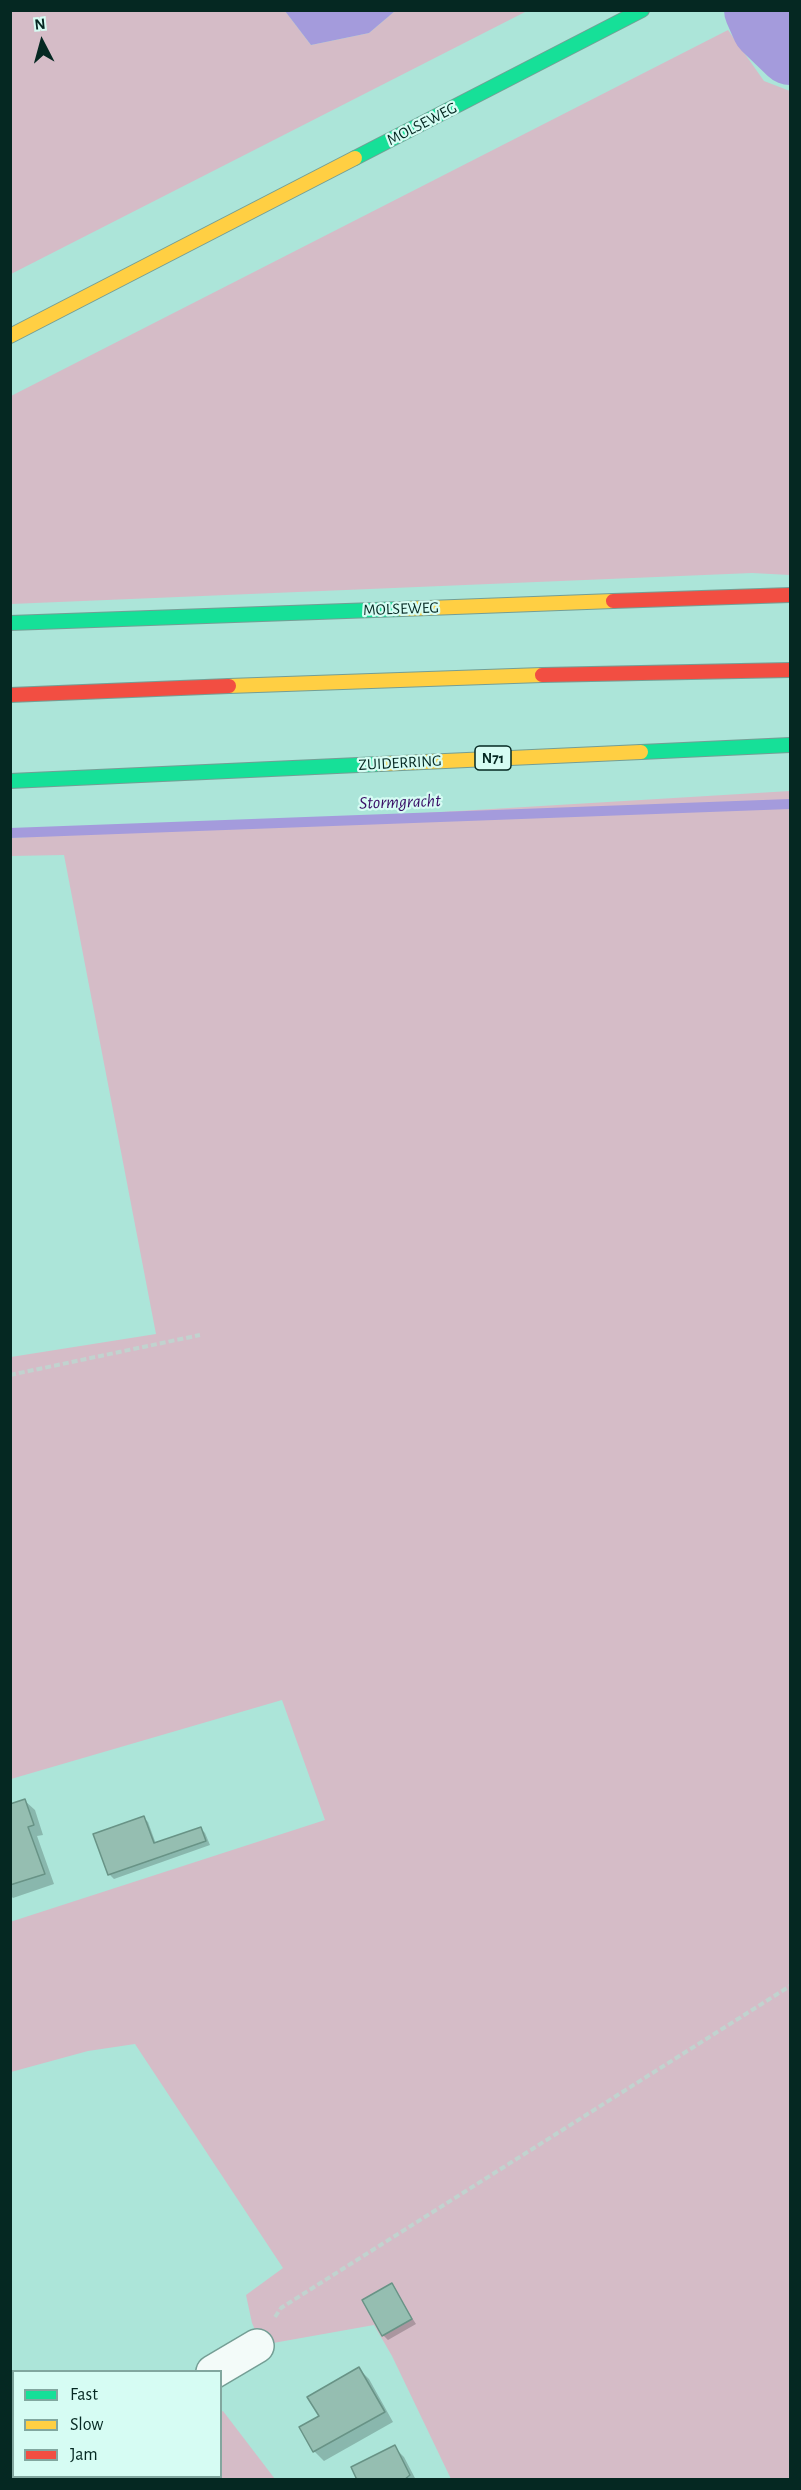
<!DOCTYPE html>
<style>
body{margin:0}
#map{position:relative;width:801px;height:2490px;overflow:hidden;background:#ace5d9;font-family:"Alegreya Sans",sans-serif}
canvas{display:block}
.frame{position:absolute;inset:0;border:12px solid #052822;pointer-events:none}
.legend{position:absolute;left:12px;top:2370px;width:210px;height:108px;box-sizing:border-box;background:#d6fcf3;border:2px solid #82a79f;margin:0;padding:8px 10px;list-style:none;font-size:18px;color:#052822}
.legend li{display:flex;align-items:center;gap:12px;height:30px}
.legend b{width:30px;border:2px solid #82a79f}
.north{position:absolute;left:12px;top:12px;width:60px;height:60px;-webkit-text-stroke:4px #d6fcf3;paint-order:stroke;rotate:354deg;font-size:16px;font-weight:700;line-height:24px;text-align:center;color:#052822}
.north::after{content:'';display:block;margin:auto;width:21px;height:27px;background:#052822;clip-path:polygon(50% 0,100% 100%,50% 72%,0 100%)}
</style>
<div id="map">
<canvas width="801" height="2490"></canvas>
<div class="frame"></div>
<ul class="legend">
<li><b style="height:8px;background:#16e098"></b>Fast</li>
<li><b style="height:8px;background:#ffcf43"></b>Slow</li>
<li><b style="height:8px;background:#f24e42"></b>Jam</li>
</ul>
<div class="north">N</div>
</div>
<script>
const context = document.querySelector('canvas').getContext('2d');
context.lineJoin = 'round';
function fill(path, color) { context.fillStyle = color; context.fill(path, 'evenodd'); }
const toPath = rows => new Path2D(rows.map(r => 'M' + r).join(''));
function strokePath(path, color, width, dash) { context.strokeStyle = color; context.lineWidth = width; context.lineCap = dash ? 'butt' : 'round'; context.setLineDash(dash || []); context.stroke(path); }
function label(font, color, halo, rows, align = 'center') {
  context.font = font + ' "Alegreya Sans",sans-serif'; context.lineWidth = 4.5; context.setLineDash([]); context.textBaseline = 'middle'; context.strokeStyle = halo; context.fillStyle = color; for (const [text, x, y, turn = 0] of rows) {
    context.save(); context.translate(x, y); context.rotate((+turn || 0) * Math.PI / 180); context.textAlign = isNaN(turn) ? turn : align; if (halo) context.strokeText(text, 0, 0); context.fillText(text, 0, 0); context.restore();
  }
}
const green = toPath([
 [11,11,285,11,311,45,369,33,395,11,527,11,11,274],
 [728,30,764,81,790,91,790,575,752,573,11,604,11,396],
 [790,791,790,2479,451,2479,392,2356,374,2325,262,2345,252,2323,246,2295,283,2268,135,2044,88,2051,11,2072,10,1922,325,1820,282,1700,11,1779,11,1357,156,1334,64,855,11,856,11,838],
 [223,2411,275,2479,99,2479,105,2476,220,2476,220,2412]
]);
const water = toPath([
 [285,11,395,11,369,33,311,45]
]);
const shadow = toPath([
 [25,1801,35,1810,43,1835,37,1836,54,1884,13,1898,10,1895,10,1805],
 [143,1817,148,1822,156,1844,201,1829,205,1833,210,1845,114,1879,109,1874],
 [391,2285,416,2324,388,2340,383,2335],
 [359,2369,369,2379,393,2422,324,2461,314,2451,321,2416],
 [394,2447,404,2457,416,2480,359,2480]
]);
const stream = toPath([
 [10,833,790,804]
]);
const river = toPath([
 [756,10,764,28,790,53]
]);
const building = toPath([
 [25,1799,34,1825,28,1827,45,1874,10,1885,10,1804,25,1799],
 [144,1816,154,1843,201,1827,206,1841,108,1875,93,1834,144,1816],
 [392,2283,412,2319,382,2336,362,2300,392,2283],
 [359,2367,385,2412,313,2452,299,2427,319,2416,307,2397,359,2367],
 [395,2445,410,2475,404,2480,357,2480,351,2467,395,2445]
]);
const path = toPath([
 [10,1375,200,1335],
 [275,2317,281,2308,790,1986]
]);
const street = toPath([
 [213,2372,257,2346],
 [29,2480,34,2476]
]);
const fast = toPath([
 [355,158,642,10],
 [10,623,402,609],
 [641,752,790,745],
 [10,781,380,764]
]);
const slow = toPath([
 [10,336,355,158],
 [402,609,613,601],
 [229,686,542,675],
 [380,764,641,752]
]);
const jam = toPath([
 [613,601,790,595],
 [542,675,790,670],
 [10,695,229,686]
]);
const shields = [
 [493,758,36]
];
const shieldNames = [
 ["N71",493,758]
];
const streetNames = [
 ["MOLSEWEG",422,124,-27],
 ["MOLSEWEG",401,609,-2],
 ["ZUIDERRING",400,763,-3]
];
const waterNames = [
 ["Stormgracht",400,802,-2]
];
fill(green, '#d5bcc7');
fill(water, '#a49bdc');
fill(shadow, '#0003');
strokePath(stream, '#a49bdc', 10);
strokePath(river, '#a49bdc', 64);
fill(building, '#95beb1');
strokePath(building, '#689386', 1.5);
strokePath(street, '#749e95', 36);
strokePath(fast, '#749e95', 16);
strokePath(slow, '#749e95', 16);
strokePath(jam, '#749e95', 16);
strokePath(path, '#c1d3cf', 4, [6, 3]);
strokePath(street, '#f3fbf9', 33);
strokePath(fast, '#16e098', 14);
strokePath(slow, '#ffcf43', 14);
strokePath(jam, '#f24e42', 14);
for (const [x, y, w] of shields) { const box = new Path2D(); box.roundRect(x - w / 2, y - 12, w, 24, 4.5); context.fillStyle = '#d6fcf3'; context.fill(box); strokePath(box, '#052822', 1.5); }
label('bold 15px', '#052822', null, shieldNames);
label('16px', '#052822', '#d6fcf3', streetNames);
label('italic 18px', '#390d66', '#d6fcf3', waterNames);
</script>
